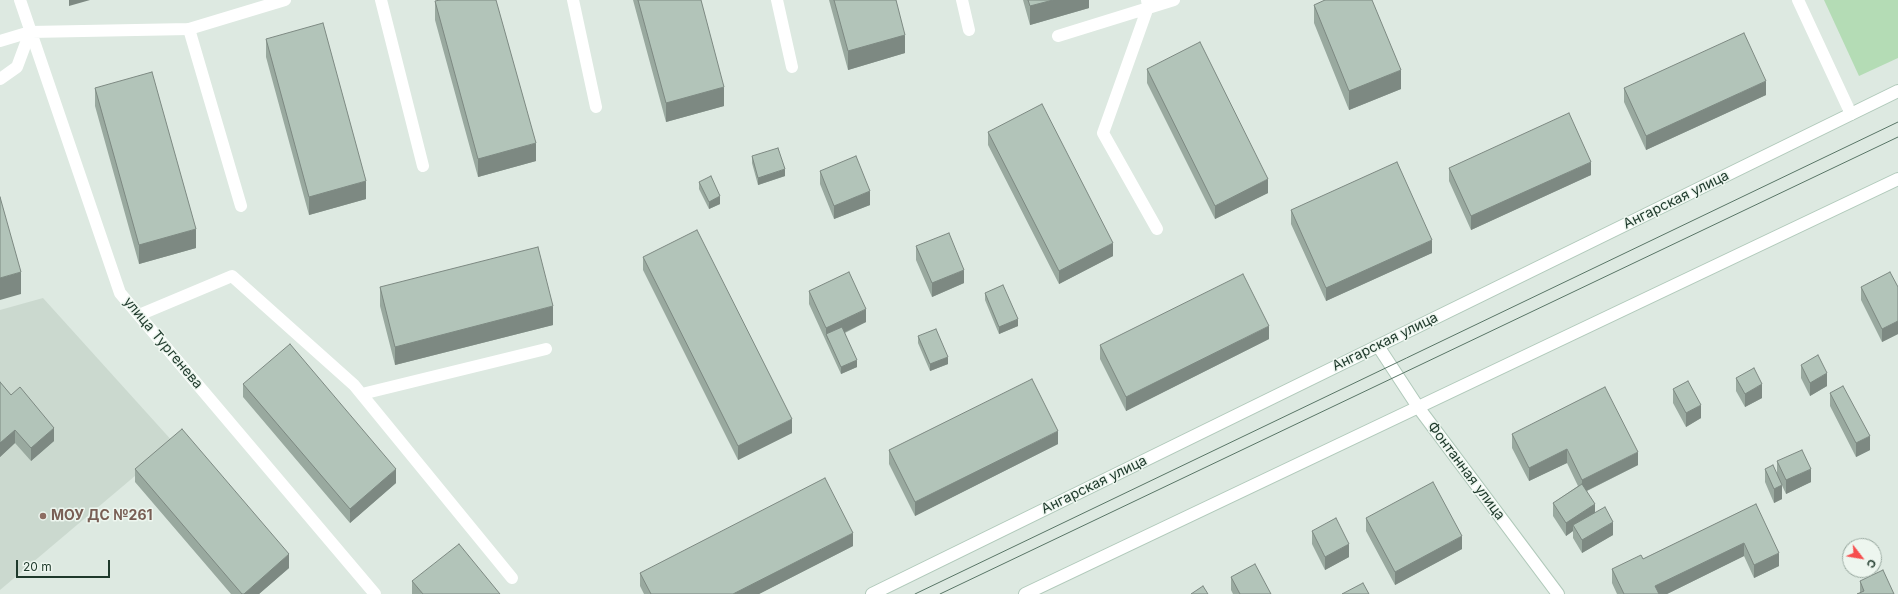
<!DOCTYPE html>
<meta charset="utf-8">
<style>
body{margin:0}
#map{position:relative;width:1898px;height:594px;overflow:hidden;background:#dde9e1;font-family:Inter,sans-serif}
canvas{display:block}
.north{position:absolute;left:1842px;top:538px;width:40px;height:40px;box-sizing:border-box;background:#edf6ef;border:1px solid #9aaaa1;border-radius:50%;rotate:121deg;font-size:11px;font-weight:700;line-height:16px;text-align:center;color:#1e392b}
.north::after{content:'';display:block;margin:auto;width:14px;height:18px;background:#f64e4e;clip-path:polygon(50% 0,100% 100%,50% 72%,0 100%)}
.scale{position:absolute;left:16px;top:560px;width:94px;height:18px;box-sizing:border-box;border:2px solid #1e392b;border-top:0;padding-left:5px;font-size:12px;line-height:14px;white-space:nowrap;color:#1e392b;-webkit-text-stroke:3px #edf6ef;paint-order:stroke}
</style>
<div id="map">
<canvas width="1898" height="594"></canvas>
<div class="north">С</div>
<div class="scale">20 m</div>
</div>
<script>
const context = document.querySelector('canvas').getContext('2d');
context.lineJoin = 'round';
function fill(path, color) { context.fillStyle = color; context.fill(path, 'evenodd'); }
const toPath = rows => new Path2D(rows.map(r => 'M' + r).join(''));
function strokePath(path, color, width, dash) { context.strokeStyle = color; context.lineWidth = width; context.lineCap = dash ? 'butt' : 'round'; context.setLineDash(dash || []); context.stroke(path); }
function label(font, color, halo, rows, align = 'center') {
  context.font = font + ' Inter,sans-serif'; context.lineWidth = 3; context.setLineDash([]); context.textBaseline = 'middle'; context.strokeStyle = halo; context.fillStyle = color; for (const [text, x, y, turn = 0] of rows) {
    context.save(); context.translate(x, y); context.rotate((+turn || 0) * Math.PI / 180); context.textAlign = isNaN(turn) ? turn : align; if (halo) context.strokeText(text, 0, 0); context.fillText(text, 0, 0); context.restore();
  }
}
const built = toPath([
 [43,298,174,443,0,590,0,310]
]);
const green = toPath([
 [1824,0,1898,0,1898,58,1859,76]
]);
const service = toPath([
 [381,0,423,166],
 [573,0,596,107],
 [777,0,792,67],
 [962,0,969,30],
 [1147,0,1148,7,1103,133,1157,229],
 [189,29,241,206],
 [1058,36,1174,0],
 [0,79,17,67,30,32],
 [139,315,232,276,354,385,512,578],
 [362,394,546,349]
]);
const minor = toPath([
 [20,0,120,293,375,594],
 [1798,0,1851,114],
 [0,41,30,32,189,29,285,0]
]);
const secondary = toPath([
 [1378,346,1418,407,1558,594],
 [872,594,1898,91],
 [1025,594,1898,179]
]);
const tram = toPath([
 [915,594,1898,122],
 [940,594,1898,137]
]);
const wall = toPath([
 [633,0,701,0,724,106,666,122],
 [829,0,896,0,905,53,848,70],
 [1023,0,1089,0,1089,8,1030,25],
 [435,1,536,161,478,177,435,20],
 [1314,5,1401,89,1349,110,1314,23],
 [266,39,366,199,309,215,266,57],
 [1147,69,1268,193,1215,219,1147,83],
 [95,88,196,248,139,264,95,106],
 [1624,88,1766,95,1646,150,1624,102],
 [988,132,1113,256,1059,284,988,145],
 [752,156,785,176,758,185,752,163],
 [1449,168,1591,175,1471,230,1449,181],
 [820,171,870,205,834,219,820,184],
 [699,182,720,204,709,209,699,189],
 [1291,210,1432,253,1326,301,1291,224],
 [916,246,964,283,932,297,916,260],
 [643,257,792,433,738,460,643,270],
 [380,287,553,325,395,365,380,306],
 [1861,287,1898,287,1898,334,1882,342,1861,300],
 [809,291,866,322,845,333,857,367,841,374,809,304],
 [985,293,1018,326,999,334,985,300],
 [918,336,948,364,930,371,918,343],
 [1269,339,1126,411,1100,359,1100,345],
 [1801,365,1827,386,1810,396,1801,378],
 [1736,378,1762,398,1745,407,1736,391],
 [0,382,11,395,54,441,31,461,15,443,0,457],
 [243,384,396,483,350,523,243,397],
 [1673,389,1701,418,1686,427,1673,403],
 [1830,393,1870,450,1856,457,1830,406],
 [1512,434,1638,465,1587,491,1595,512,1613,535,1582,553,1573,538,1573,531,1566,536,1553,516,1553,503,1578,486,1567,463,1529,481,1512,448],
 [1058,444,915,516,889,464,889,450],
 [1777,461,1811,482,1786,494,1779,479,1782,499,1774,503,1765,482,1765,469,1777,474],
 [135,469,289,568,259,594,231,594,135,482],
 [1756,504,1779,566,1754,578,1744,556,1667,594,1617,594,1612,583,1612,569,1643,559],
 [1366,518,1462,549,1395,585,1366,531],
 [1312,531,1349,557,1325,570,1312,544],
 [853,546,759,594,644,594,640,586,640,573],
 [1231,577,1271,594,1233,594,1231,590],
 [412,581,500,594,412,594],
 [1860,581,1894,594,1860,593]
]);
const shadedWall = toPath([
 [69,0,90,0,69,6],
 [1053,0,1089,0,1089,8,1030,25,1030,6],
 [905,35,905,53,848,70,848,51],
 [1401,70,1401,89,1349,110,1349,91],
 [1766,81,1766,95,1646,150,1646,136],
 [724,87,724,106,666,122,666,103],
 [536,143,536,161,478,177,478,159],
 [1591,162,1591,175,1471,230,1471,216],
 [785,169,785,176,758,185,758,178],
 [1268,179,1268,193,1215,219,1215,206],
 [366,181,366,199,309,215,309,197],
 [870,191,870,205,834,219,834,206],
 [720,196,720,204,709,209,709,202],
 [196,229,196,248,139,264,139,245],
 [1432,240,1432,253,1326,301,1326,288],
 [1113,243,1113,256,1059,284,1059,271],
 [964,270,964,283,932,297,932,283],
 [21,272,21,294,0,300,0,278],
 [553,306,553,325,395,365,395,347],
 [866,309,866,322,828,340,826,334,826,341,826,328],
 [1018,319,1018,326,999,334,999,327],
 [1898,321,1898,334,1882,342,1882,329],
 [1269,326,1269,339,1126,411,1126,397],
 [948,357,948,364,930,371,930,364],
 [857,360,857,367,841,374,841,367],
 [1827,373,1827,386,1810,396,1810,383],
 [1762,384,1762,398,1745,407,1745,394],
 [1701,405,1701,418,1686,427,1686,413],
 [792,419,792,433,738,460,738,446],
 [54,428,54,441,31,461,31,448],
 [15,430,15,443,0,457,0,443],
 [1058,431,1058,444,915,516,915,502],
 [1870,436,1870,450,1856,457,1856,443],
 [1567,449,1567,463,1529,481,1529,468],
 [1638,452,1638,465,1582,493,1582,480],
 [396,469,396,483,350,523,350,509],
 [1811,469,1811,482,1786,494,1786,480],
 [1782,485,1782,499,1774,503,1774,489],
 [1595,504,1595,517,1573,525,1573,531,1566,536,1566,523],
 [1613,522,1613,535,1582,553,1582,540],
 [853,533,853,546,759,594,733,594],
 [1462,536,1462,549,1395,585,1395,572],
 [1744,543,1744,556,1667,594,1655,594,1655,586],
 [1349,544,1349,557,1325,570,1325,557],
 [1779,553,1779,566,1754,578,1754,565],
 [289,554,289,568,259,594,244,594]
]);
const building = toPath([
 [440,0,496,0,536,143,478,159,435,1,440,0],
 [638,0,701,0,724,87,666,103,638,0],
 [834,0,896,0,905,35,848,51,834,0],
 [1028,0,1053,0,1030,6,1028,0],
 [1325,0,1372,0,1401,70,1349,91,1314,5,1325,0],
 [323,23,366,181,309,197,266,39,323,23],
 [1744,33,1766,81,1646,136,1624,88,1744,33],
 [1200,42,1268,179,1215,206,1147,69,1200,42],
 [152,72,196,229,139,245,95,88,152,72],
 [1042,104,1113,243,1059,271,988,132,1042,104],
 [1569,113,1591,162,1471,216,1449,168,1569,113],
 [778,148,785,169,758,178,752,156,778,148],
 [856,156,870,191,834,206,820,171,856,156],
 [1397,162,1432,240,1326,288,1291,210,1397,162],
 [711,176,720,196,709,202,699,182,711,176],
 [0,197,21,272,0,278,0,197],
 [697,230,792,419,738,446,643,257,697,230],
 [949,233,964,270,932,283,916,246,949,233],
 [538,247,553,306,395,347,380,287,538,247],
 [849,272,866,309,826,328,809,291,849,272],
 [1890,272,1898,287,1898,321,1882,329,1861,287,1890,272],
 [1243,274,1269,326,1126,397,1100,345,1243,274],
 [1003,285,1018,319,999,327,985,293,1003,285],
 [842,327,857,360,841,367,826,334,842,327],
 [936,329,948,357,930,364,918,336,936,329],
 [290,344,396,469,350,509,243,384,290,344],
 [1818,355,1827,373,1810,383,1801,365,1818,355],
 [1754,368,1762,384,1745,394,1736,378,1754,368],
 [1032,379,1058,431,915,502,889,450,1032,379],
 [1688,381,1701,405,1686,413,1673,389,1688,381],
 [0,382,11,395,20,387,54,428,31,448,15,430,0,443,0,382],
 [1843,386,1870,436,1856,443,1830,393,1843,386],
 [1605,387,1638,452,1582,480,1567,449,1529,468,1512,434,1605,387],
 [182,429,289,554,244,594,242,594,135,469,182,429],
 [1802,450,1811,469,1786,480,1777,461,1802,450],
 [1773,465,1782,485,1774,489,1765,469,1773,465],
 [825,478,853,533,733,594,651,594,640,573,825,478],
 [1433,482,1462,536,1395,572,1366,518,1433,482],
 [1582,484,1595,504,1566,523,1553,503,1582,484],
 [1756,504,1779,553,1754,565,1744,543,1655,586,1659,594,1624,594,1612,569,1641,555,1643,559,1756,504],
 [1605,507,1613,522,1582,540,1573,525,1605,507],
 [1336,518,1349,544,1325,557,1312,531,1336,518],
 [459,544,500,594,423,594,412,581,459,544],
 [1255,564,1271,594,1240,594,1231,577,1255,564],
 [1883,570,1894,594,1857,594,1864,591,1860,581,1883,570],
 [1363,583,1369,594,1342,594,1363,583],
 [1203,586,1208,594,1191,594,1203,586]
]);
const markers = [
 [43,516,4,"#8d6e63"]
];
const streetNames = [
 ["Ангарская улица",1676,200,-26],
 ["Ангарская улица",1385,342,-26],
 ["улица Тургенева",163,343,50],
 ["Фонтанная улица",1466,471,53],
 ["Ангарская улица",1094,485,-26]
];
const educationNames = [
 ["МОУ ДС №261",51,516]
];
fill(built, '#cbd9cf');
fill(green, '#b4dcb5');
strokePath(secondary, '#b0c9ba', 14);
strokePath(service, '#fff', 12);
strokePath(minor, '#fff', 12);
strokePath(secondary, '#fff', 12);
strokePath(tram, '#587566', 1);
fill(wall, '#99a99f');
fill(shadedWall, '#7d8982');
fill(building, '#b2c4b9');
strokePath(building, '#7d8982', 1);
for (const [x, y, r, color] of markers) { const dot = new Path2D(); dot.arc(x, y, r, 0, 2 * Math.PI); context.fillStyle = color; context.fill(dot); strokePath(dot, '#edf6ef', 1.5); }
label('14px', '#1e392b', '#edf6ef', streetNames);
label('bold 14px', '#785e54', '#edf6ef', educationNames, 'left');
</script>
